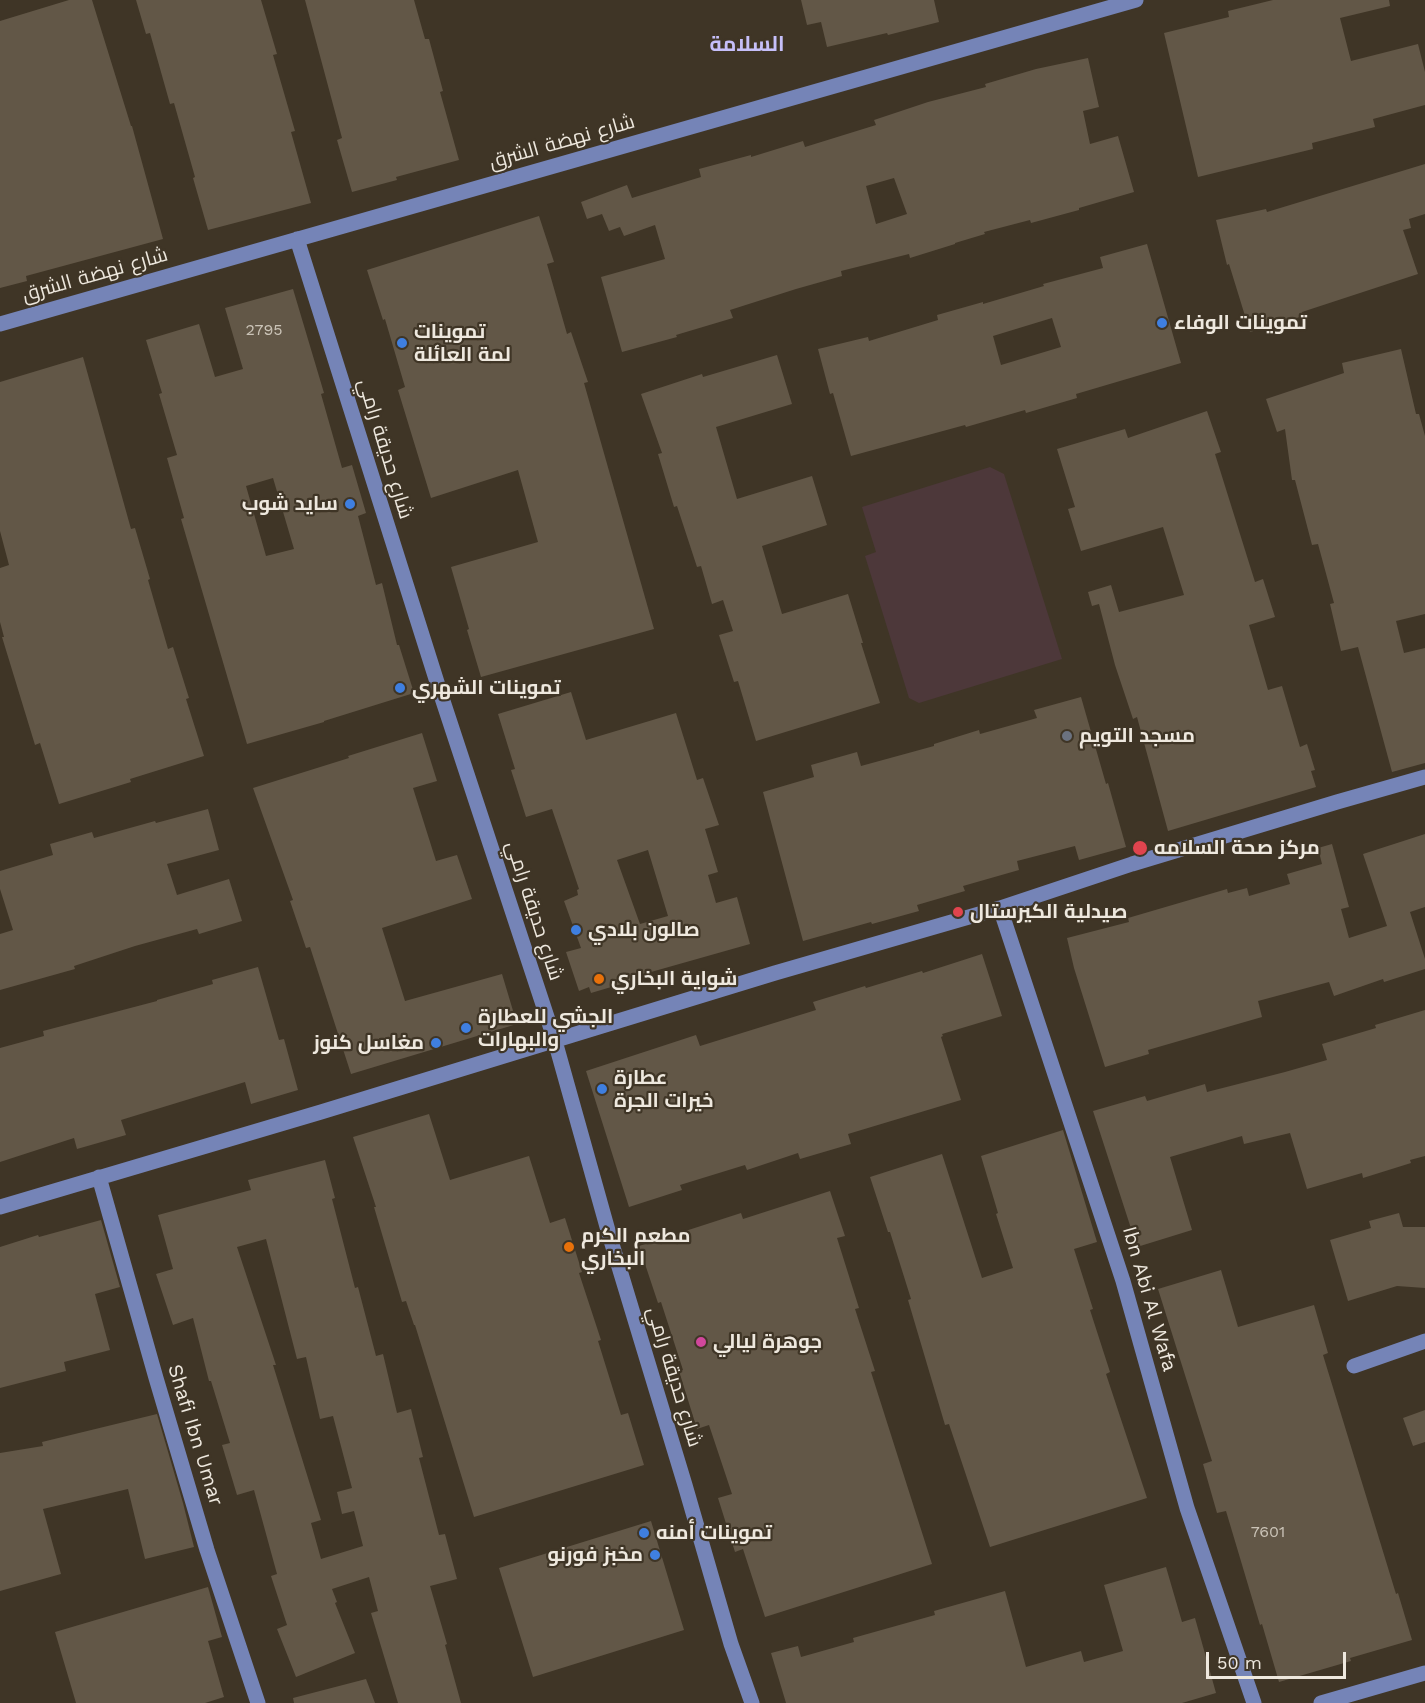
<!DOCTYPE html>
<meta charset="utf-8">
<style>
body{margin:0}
#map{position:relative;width:1425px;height:1703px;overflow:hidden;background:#3f3526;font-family:"Work Sans",sans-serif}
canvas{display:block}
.scale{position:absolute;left:1206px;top:1652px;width:140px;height:27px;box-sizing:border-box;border:3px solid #eee8de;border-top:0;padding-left:8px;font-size:18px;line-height:21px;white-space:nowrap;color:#eee8de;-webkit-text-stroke:4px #3f3526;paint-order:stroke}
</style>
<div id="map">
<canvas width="1425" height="1703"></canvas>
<div class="scale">50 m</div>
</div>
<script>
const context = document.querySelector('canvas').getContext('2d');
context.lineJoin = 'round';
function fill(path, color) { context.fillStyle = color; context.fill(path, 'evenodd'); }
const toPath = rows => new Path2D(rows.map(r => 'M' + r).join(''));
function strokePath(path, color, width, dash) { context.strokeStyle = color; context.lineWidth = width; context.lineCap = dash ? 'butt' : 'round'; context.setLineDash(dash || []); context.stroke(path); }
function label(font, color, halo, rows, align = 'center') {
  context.font = font + ' "Work Sans",Cairo,sans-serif'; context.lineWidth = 4.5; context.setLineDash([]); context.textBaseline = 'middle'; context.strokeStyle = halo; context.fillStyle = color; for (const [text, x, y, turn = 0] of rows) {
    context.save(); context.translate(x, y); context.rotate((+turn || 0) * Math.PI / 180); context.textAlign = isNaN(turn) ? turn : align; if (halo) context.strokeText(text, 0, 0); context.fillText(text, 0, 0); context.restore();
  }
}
const industrial = toPath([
 [990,467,1004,474,1062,659,919,703,909,698,865,556,876,552,862,507]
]);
const building = toPath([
 [69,0,92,0,131,126,132,126,163,239,26,276,27,281,0,288,0,21],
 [136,0,261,0,277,54,273,55,295,131,291,132,311,203,208,230,193,178,195,177,174,103,170,104,150,33,146,34],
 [305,0,414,0,425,39,429,39,443,91,440,92,459,160,396,177,397,180,352,192,337,140,342,138],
 [801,0,934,0,939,22,888,35,887,33,827,47,821,22,807,25],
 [1273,0,1389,0,1390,6,1340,18,1351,61,1418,44,1425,72,1425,105,1373,119,1375,127,1312,143,1313,149,1198,177,1164,33,1229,17,1228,11],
 [1088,58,1099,107,1083,111,1090,144,1118,136,1134,192,1079,208,1079,210,1031,223,1030,220,984,232,985,234,955,243,955,244,910,258,909,254,841,271,842,276,796,289,730,310,733,318,676,335,677,337,622,352,601,277,665,259,655,225,624,236,620,227,609,231,602,214,587,219,581,202,627,185,632,198,701,177,699,169,751,155,751,157,803,141,805,147,876,125,874,120,928,102,986,87,985,84,1036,69],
 [894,178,907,214,876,224,866,186],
 [1425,164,1425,214,1409,219,1411,228,1403,230,1418,274,1302,312,1303,316,1250,332,1229,264,1227,265,1216,220,1266,209,1267,212],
 [539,216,554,262,547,264,567,334,571,332,588,382,584,383,654,629,481,677,467,630,469,629,451,567,538,542,518,470,431,498,398,390,405,387,385,319,383,320,367,270],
 [1147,244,1181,363,1076,394,1077,398,1026,413,1025,410,966,427,965,425,851,456,833,393,830,394,818,349,868,337,869,341,938,320,937,315,983,302,983,304,1044,286,1043,284,1103,268,1100,257],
 [1052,318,1061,347,1001,365,993,336],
 [293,289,324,393,321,394,342,468,352,465,366,513,358,516,376,585,382,583,397,645,399,645,414,693,324,721,324,722,247,744,181,519,184,518,167,458,177,455,159,394,162,393,146,340,199,324,215,377,243,369,225,308],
 [273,478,294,549,266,556,246,486],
 [1401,349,1416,414,1419,414,1425,436,1425,614,1396,621,1404,653,1425,648,1425,763,1392,772,1358,647,1341,651,1330,604,1334,603,1318,544,1312,545,1295,480,1292,480,1285,429,1277,432,1266,399,1344,373,1342,363],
 [777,355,792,404,716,427,737,499,812,476,827,525,762,546,782,614,848,594,863,643,861,643,880,703,756,741,738,681,734,682,719,635,733,631,723,600,712,604,701,566,697,567,677,506,674,507,658,454,662,453,641,394,702,374,703,377],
 [83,357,131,529,135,528,150,579,148,580,168,649,173,647,189,698,186,699,204,756,130,779,131,782,59,804,40,743,35,745,2,637,4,637,0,622,0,568,9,565,0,531,0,382],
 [1207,411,1221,452,1215,454,1255,582,1263,579,1275,617,1249,625,1268,690,1282,686,1300,747,1307,744,1315,770,1311,771,1316,787,1168,831,1137,717,1133,719,1115,665,1099,604,1092,606,1088,592,1111,585,1119,612,1184,595,1163,527,1081,551,1068,509,1075,507,1057,449,1125,429,1128,438],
 [571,692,586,740,676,713,697,780,703,778,719,825,705,829,718,872,708,875,716,903,737,897,750,944,644,974,645,977,591,993,589,987,579,991,566,952,581,948,564,901,578,895,577,890,579,889,552,809,526,817,511,770,515,769,498,714],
 [648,850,668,916,640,924,617,860],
 [1081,697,1106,784,1108,783,1126,847,1079,860,1075,846,1017,861,1019,870,963,886,965,891,917,905,919,911,872,924,871,922,803,941,763,792,814,777,811,765,857,752,861,766,934,746,934,744,979,730,980,734,1037,718,1034,710],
 [422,733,437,781,413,788,436,861,457,855,472,899,382,928,405,1001,502,974,517,1024,351,1074,310,947,306,948,290,901,293,900,253,788,349,758,348,756],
 [208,809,219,850,167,864,177,895,229,879,242,921,199,934,197,929,135,946,74,966,75,969,0,990,0,934,13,930,0,889,0,871,53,855,50,844,92,832,94,838,155,821,156,823],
 [1425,834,1425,907,1410,912,1425,959,1425,969,1384,982,1383,979,1334,996,1329,982,1258,1001,1262,1017,1148,1050,1149,1054,1105,1067,1074,968,1067,938,1129,922,1128,918,1227,889,1228,893,1247,888,1249,896,1290,884,1287,874,1322,864,1318,848,1332,844,1349,907,1341,909,1349,938,1387,926,1363,854],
 [982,954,1002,1016,942,1034,943,1036,941,1037,961,1100,848,1134,851,1144,800,1159,798,1153,747,1170,745,1165,680,1185,682,1190,629,1207,586,1071,696,1035,700,1046,816,1010,813,1002,865,986,866,988,922,971,923,973],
 [258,967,279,1040,284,1039,298,1090,251,1104,245,1082,121,1120,126,1135,77,1149,74,1138,0,1162,0,1048,44,1036,43,1031,157,1001,157,1000,213,984,212,980],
 [1425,1010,1425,1156,1410,1160,1411,1163,1363,1178,1362,1173,1307,1189,1290,1133,1244,1144,1242,1136,1170,1157,1192,1230,1137,1247,1093,1111,1145,1096,1147,1101,1205,1084,1207,1092,1285,1072,1327,1060,1322,1044,1376,1028,1375,1025],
 [429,1114,450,1180,529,1156,550,1223,565,1218,582,1272,579,1273,601,1340,598,1341,621,1415,628,1413,644,1465,474,1517,415,1325,414,1325,406,1301,402,1302,374,1207,376,1207,353,1137],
 [1063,1130,1097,1242,1074,1249,1093,1309,1090,1310,1110,1372,1106,1374,1147,1498,990,1547,949,1424,945,1425,908,1300,911,1299,890,1232,888,1232,870,1177,942,1154,982,1278,1013,1268,996,1214,998,1213,981,1156],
 [325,1160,335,1198,332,1199,355,1288,358,1287,376,1356,383,1354,397,1413,411,1409,423,1457,419,1458,439,1535,445,1534,457,1579,430,1586,447,1644,445,1645,461,1703,398,1703,371,1613,378,1611,369,1577,332,1589,337,1602,335,1603,355,1653,296,1677,277,1629,287,1625,271,1576,277,1574,254,1490,237,1495,222,1445,230,1443,211,1381,209,1381,193,1318,173,1325,156,1274,173,1269,158,1215,251,1190,248,1180],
 [266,1239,297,1359,306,1357,320,1419,333,1416,352,1488,337,1492,342,1514,354,1511,363,1546,321,1559,311,1523,321,1520,273,1365,276,1365,237,1247],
 [830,1191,845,1236,837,1238,859,1308,855,1309,875,1371,871,1372,932,1564,765,1617,743,1549,735,1552,718,1498,732,1494,709,1425,697,1429,679,1371,683,1370,661,1302,658,1303,639,1246,741,1213,743,1219],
 [1399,1213,1403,1227,1425,1227,1425,1288,1397,1286,1348,1301,1330,1240,1371,1228,1369,1221],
 [101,1220,120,1287,95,1294,110,1350,64,1362,66,1371,0,1388,0,1247,38,1235,39,1237],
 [1221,1270,1238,1327,1314,1305,1328,1353,1323,1355,1396,1594,1398,1593,1412,1640,1350,1658,1351,1661,1279,1682,1262,1624,1260,1625,1226,1511,1217,1513,1203,1464,1212,1461,1158,1289],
 [1425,1410,1425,1442,1413,1446,1403,1418],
 [157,1414,183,1503,194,1547,145,1559,128,1489,43,1509,61,1574,0,1591,0,1453,43,1446,42,1442],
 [651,1521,684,1630,533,1677,499,1568],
 [1166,1567,1182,1622,1195,1618,1216,1693,1182,1703,786,1703,771,1653,798,1646,801,1657,854,1642,853,1638,935,1615,934,1611,1005,1591,1026,1667,1081,1651,1084,1662,1123,1651,1104,1585],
 [208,1587,222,1637,208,1641,224,1697,205,1703,76,1703,55,1632],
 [366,1679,375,1703,294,1703,293,1698]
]);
const minor = toPath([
 [297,239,442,698,555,1041,609,1234,685,1485,731,1644,752,1703],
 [0,324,1136,0],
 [1000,908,1123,1281,1187,1508,1254,1703],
 [99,1177,156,1378,207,1550,258,1703],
 [0,1207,321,1112,775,973,1000,908,1132,864,1337,802,1425,777],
 [1354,1366,1425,1341],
 [1321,1703,1425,1673]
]);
const markers = [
 [1162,323,6,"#3f7fe0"],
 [402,343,6,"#3f7fe0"],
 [350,504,6,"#3f7fe0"],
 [400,688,6,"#3f7fe0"],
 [1067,736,6,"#6b7280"],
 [1140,848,8,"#e0444e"],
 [958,912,6,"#e0444e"],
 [576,930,6,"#3f7fe0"],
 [599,979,6,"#e8710a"],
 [466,1028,6,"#3f7fe0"],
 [436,1043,6,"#3f7fe0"],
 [602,1089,6,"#3f7fe0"],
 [569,1247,6,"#e8710a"],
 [701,1342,6,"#d1479c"],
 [644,1533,6,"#3f7fe0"],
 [655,1555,6,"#3f7fe0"]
];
const numberNames = [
 ["2795",264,330],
 ["7601",1268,1532]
];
const streetNames = [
 ["شارع نهضة الشرق",562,142,-16],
 ["شارع نهضة الشرق",95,275,-16],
 ["شارع حديقة رامي",385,449,73],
 ["شارع حديقة رامي",534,911,72],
 ["Ibn Abi Al Wafa",1149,1299,74],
 ["شارع حديقة رامي",674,1377,73],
 ["Shafi Ibn Umar",195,1435,73]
];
const poiNames = [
 ["تموينات الوفاء",1174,323],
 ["تموينات",414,332],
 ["لمة العائلة",414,355],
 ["سايد شوب",338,504,"right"],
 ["تموينات الشهري",412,688],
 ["مسجد التويم",1079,736],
 ["مركز صحة السلامه",1154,848],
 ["صيدلية الكيرستال",970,912],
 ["صالون بلادي",588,930],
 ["شواية البخاري",611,979],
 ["الجشي للعطارة",478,1017],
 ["والبهارات",478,1040],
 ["مغاسل كنوز",424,1043,"right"],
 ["عطارة",614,1078],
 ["خيرات الجرة",614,1101],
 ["مطعم الكرم",581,1236],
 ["البخاري",581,1259],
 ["جوهرة ليالي",713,1342],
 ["تموينات أمنه",656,1533],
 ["مخبز فورنو",643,1555,"right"]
];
const neighbourhoodNames = [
 ["السلامة",747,45]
];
fill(industrial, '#4d383a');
fill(building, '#625747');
strokePath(minor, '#7584b7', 15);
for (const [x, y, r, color] of markers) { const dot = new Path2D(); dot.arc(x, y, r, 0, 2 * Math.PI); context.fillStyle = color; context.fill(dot); strokePath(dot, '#3f3526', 2); }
label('16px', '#cbc4b8', null, numberNames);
label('20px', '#eee8de', '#3f3526', streetNames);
label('bold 20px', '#eee8de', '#3f3526', poiNames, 'left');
label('bold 21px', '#c6bff9', '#3f3526', neighbourhoodNames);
</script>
